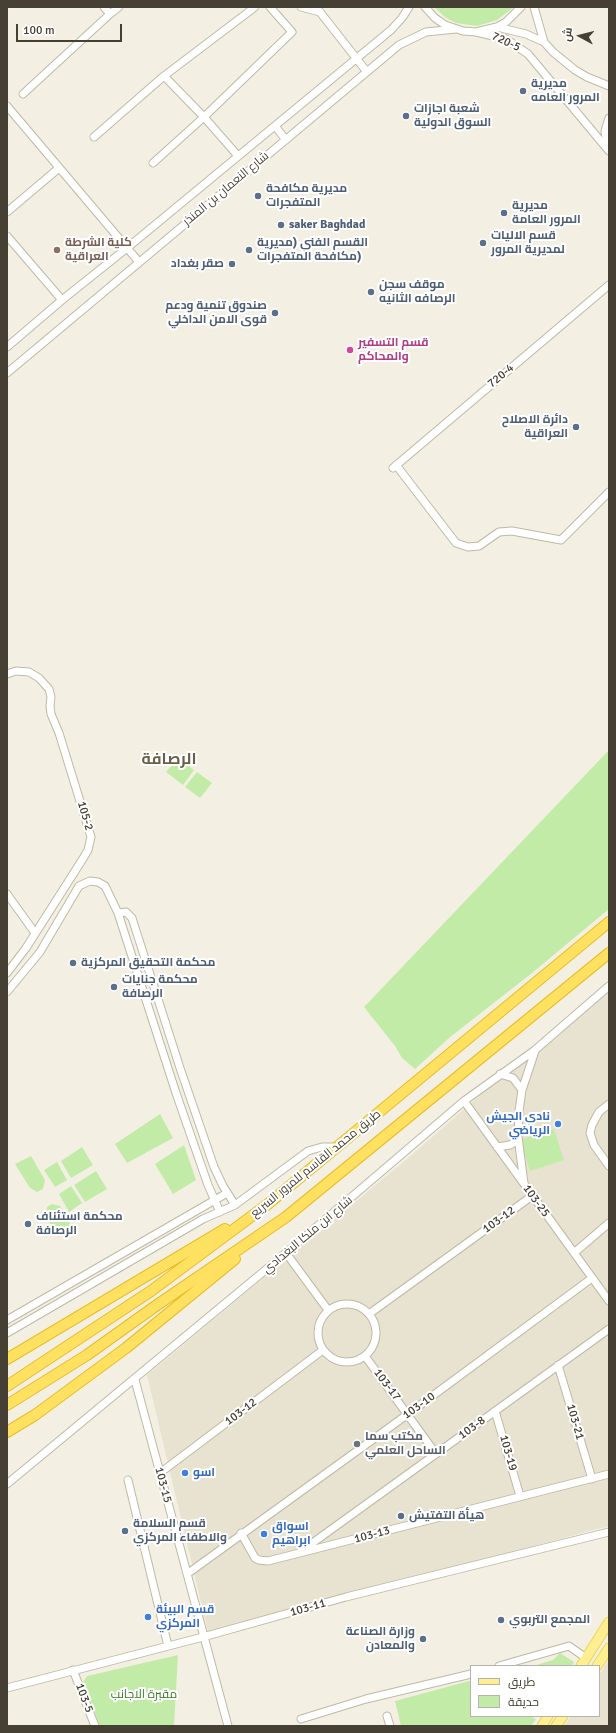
<!DOCTYPE html>
<meta charset="utf-8">
<style>
body{margin:0}
#map{position:relative;width:616px;height:1733px;overflow:hidden;background:#f3f0e3;font-family:Signika,Cairo,sans-serif}
canvas{display:block}
.frame{position:absolute;inset:0;border:8px solid #454033;pointer-events:none}
.legend{position:absolute;left:470px;top:1665px;width:130px;height:52px;box-sizing:border-box;background:#fff;border:1px solid #b5b3ad;margin:0;padding:5px 7px;list-style:none;font-size:12px;color:#454033}
.legend li{display:flex;align-items:center;gap:8px;height:20px}
.legend b{width:20px;border:1px solid #b5b3ad}
.north{position:absolute;left:560px;top:16px;width:40px;height:40px;-webkit-text-stroke:3px #fff;paint-order:stroke;rotate:277deg;font-size:11px;font-weight:700;line-height:16px;text-align:center;color:#454033}
.north::after{content:'';display:block;margin:auto;width:14px;height:18px;background:#454033;clip-path:polygon(50% 0,100% 100%,50% 72%,0 100%)}
.scale{position:absolute;left:16px;top:24px;width:106px;height:18px;box-sizing:border-box;border:2px solid #454033;border-top:0;padding-left:5px;font-size:12px;line-height:14px;white-space:nowrap;color:#454033;-webkit-text-stroke:3px #fff;paint-order:stroke}
</style>
<div id="map">
<canvas width="616" height="1733"></canvas>
<div class="frame"></div>
<ul class="legend">
<li><b style="height:5px;background:#ffef90"></b>طريق</li>
<li><b style="height:11px;background:#c3eba8"></b>حديقة</li>
</ul>
<div class="north">ش</div>
<div class="scale">100 m</div>
</div>
<script>
const context = document.querySelector('canvas').getContext('2d');
context.lineJoin = 'round';
function fill(path, color) { context.fillStyle = color; context.fill(path, 'evenodd'); }
const toPath = rows => new Path2D(rows.map(r => 'M' + r).join(''));
function strokePath(path, color, width, dash) { context.strokeStyle = color; context.lineWidth = width; context.lineCap = dash ? 'butt' : 'round'; context.setLineDash(dash || []); context.stroke(path); }
function label(font, color, halo, rows, align = 'center') {
  context.font = font + ' Signika,Cairo,sans-serif'; context.lineWidth = 4; context.setLineDash([]); context.textBaseline = 'middle'; context.strokeStyle = halo; context.fillStyle = color; for (const [text, x, y, turn = 0] of rows) {
    context.save(); context.translate(x, y); context.rotate((+turn || 0) * Math.PI / 180); context.textAlign = isNaN(turn) ? turn : align; if (halo) context.strokeText(text, 0, 0); context.fillText(text, 0, 0); context.restore();
  }
}
const residential = toPath([
 [609,982,609,1526,208,1632,147,1375,414,1153],
 [609,1660,609,1726,564,1726,571,1716,599,1716,599,1675]
]);
const green = toPath([
 [434,7,514,7,497,20,477,26,456,23,446,18],
 [609,750,609,909,532,973,449,1038,415,1069,402,1058,395,1046,364,1007],
 [178,757,194,770,183,785,166,772],
 [197,772,212,783,200,798,185,787],
 [160,1114,173,1138,127,1163,115,1144],
 [554,1129,564,1160,530,1171,520,1140],
 [184,1145,196,1180,173,1194,155,1164],
 [82,1147,93,1165,71,1178,61,1161],
 [31,1156,45,1180,43,1189,37,1192,30,1188,15,1164],
 [57,1162,67,1180,55,1187,44,1170],
 [96,1171,107,1189,85,1202,74,1185],
 [71,1186,82,1203,69,1212,59,1194],
 [52,1204,60,1206,72,1227,58,1237,45,1215,47,1213,47,1207],
 [560,1653,574,1662,572,1666,533,1666,553,1660],
 [178,1655,174,1726,100,1726,83,1682,87,1676],
 [469,1681,471,1682,471,1716,530,1716,536,1719,531,1726,401,1726,395,1701]
]);
const minor = toPath([
 [301,7,320,12],
 [316,7,367,72],
 [425,7,435,18,445,25,463,31,476,32,497,27,506,22,521,7],
 [534,7,544,42],
 [110,14,119,7],
 [497,27,526,34,544,42,553,52,575,70,587,77,609,86],
 [476,32,506,39,528,54,609,151],
 [164,76,204,117,238,156],
 [23,94,110,14,104,7],
 [7,106,139,262],
 [275,126,286,140],
 [94,137,164,76,255,7],
 [607,147,605,131,609,118],
 [153,163,204,117,292,32,270,7],
 [7,212,59,168],
 [7,236,62,300],
 [7,347,62,300,127,248,391,30,402,18,409,7],
 [7,373,399,45,426,32,456,29],
 [396,465,456,543,468,547,479,546,499,532,512,531,561,540,609,492],
 [393,468,609,285],
 [7,674,16,671,29,672,39,678,49,689,51,697,50,706,51,714,59,733,91,837,88,850,84,857,26,948,7,973],
 [7,894,35,933],
 [118,913,126,912,132,918,180,1068,214,1167,223,1186,235,1205],
 [7,992,40,952,79,886,90,881,98,882,105,886,118,913,176,1093,208,1185,220,1212],
 [500,1074,513,1078,522,1090],
 [464,1101,609,1301],
 [609,1104,599,1112,592,1125,590,1133,594,1145,609,1166],
 [497,1147,510,1145,515,1142,518,1137],
 [524,1183,518,1137,519,1111,522,1090,535,1051],
 [286,1253,328,1310],
 [574,1253,609,1223],
 '318 1333a29 29 0 1 1 58 0a29 29 0 1 1-58 0Z',
 [369,1314,532,1196],
 [7,1320,227,1193],
 [7,1333,203,1219,235,1205,308,1151,322,1147,337,1147],
 [365,1356,436,1454],
 [558,1365,592,1479],
 [135,1380,228,1726],
 [495,1411,520,1496],
 [160,1473,323,1350],
 [128,1480,168,1646],
 [7,1484,286,1253,464,1101,535,1050,609,986],
 [241,1533,255,1558,259,1560,268,1561,609,1474],
 [300,1552,609,1329],
 [187,1574,408,1414,592,1278],
 [499,1666,569,1646,586,1658],
 [73,1670,95,1726],
 [7,1688,203,1637,346,1597,609,1532],
 [387,1716,390,1726],
 [301,1719,366,1699,471,1674]
]);
const major = toPath([
 [581,1666,609,1622],
 [597,1666,609,1648],
 [542,1726,548,1716],
 [556,1726,563,1716]
]);
const highway = toPath([
 [7,1359,225,1229],
 [7,1386,151,1291,268,1204,609,922],
 [7,1405,87,1355,157,1305,286,1217,609,953],
 [7,1432,35,1415,126,1348,235,1259]
]);
const markers = [
 [523,91,4,"#5c6f8a"],
 [406,116,4,"#5c6f8a"],
 [258,196,4,"#5c6f8a"],
 [504,213,4,"#5c6f8a"],
 [281,225,4,"#5c6f8a"],
 [483,243,4,"#5c6f8a"],
 [57,250,4,"#8d6e63"],
 [249,250,4,"#5c6f8a"],
 [232,264,4,"#5c6f8a"],
 [371,292,4,"#5c6f8a"],
 [275,313,4,"#5c6f8a"],
 [350,350,4,"#d1479c"],
 [576,427,4,"#5c6f8a"],
 [73,963,4,"#5c6f8a"],
 [114,987,4,"#5c6f8a"],
 [558,1124,4,"#3f7fe0"],
 [28,1224,4,"#5c6f8a"],
 [357,1444,4,"#6b7280"],
 [185,1473,4,"#3f7fe0"],
 [401,1516,4,"#5c6f8a"],
 [125,1531,4,"#5c6f8a"],
 [264,1534,4,"#3f7fe0"],
 [148,1617,4,"#3f7fe0"],
 [501,1620,4,"#5c6f8a"],
 [423,1639,4,"#5c6f8a"]
];
const streetNames = [
 ["720-5",506,42,25],
 ["شارع النعمان بن المنذر",226,189,-40],
 ["720-4",501,376,-40],
 ["105-2",85,816,74],
 ["طريق محمد القاسم للمرور السريع",316,1164,-39],
 ["103-25",536,1201,54],
 ["103-12",499,1220,-36],
 ["شارع ابن ملكا البغدادي",308,1235,-40],
 ["103-17",387,1385,53],
 ["103-10",419,1406,-36],
 ["103-12",241,1412,-37],
 ["103-21",575,1422,74],
 ["103-8",472,1428,-36],
 ["103-19",508,1453,74],
 ["103-15",163,1485,75],
 ["103-13",372,1535,-15],
 ["103-11",308,1608,-16],
 ["103-5",84,1698,69]
];
const serviceNames = [
 ["مديرية",531,84],
 ["المرور العامه",531,98],
 ["شعبة اجازات",414,109],
 ["السوق الدولية",414,123],
 ["مديرية مكافحة",266,189],
 ["المتفجرات",266,203],
 ["مديرية",512,206],
 ["المرور العامة",512,220],
 ["saker Baghdad",289,225],
 ["قسم الاليات",491,236],
 ["لمديرية المرور",491,250],
 ["القسم الفني (مديرية",257,243],
 ["مكافحة المتفجرات)",257,257],
 ["صقر بغداد",224,264,"right"],
 ["موقف سجن",379,285],
 ["الرصافه الثانيه",379,299],
 ["صندوق تنمية ودعم",267,306,"right"],
 ["قوى الامن الداخلي",267,320,"right"],
 ["دائرة الاصلاح",568,420,"right"],
 ["العراقية",568,434,"right"],
 ["محكمة التحقيق المركزية",81,963],
 ["محكمة جنايات",122,980],
 ["الرصافة",122,994],
 ["محكمة استئناف",36,1217],
 ["الرصافة",36,1231],
 ["هيأة التفتيش",409,1516],
 ["قسم السلامة",133,1524],
 ["والاطفاء المركزي",133,1538],
 ["المجمع التربوي",509,1620],
 ["وزارة الصناعة",415,1632,"right"],
 ["والمعادن",415,1646,"right"]
];
const educationNames = [
 ["كلية الشرطة",65,243],
 ["العراقية",65,257]
];
const hotelNames = [
 ["قسم التسفير",358,343],
 ["والمحاكم",358,357]
];
const shopNames = [
 ["نادي الجيش",550,1117,"right"],
 ["الرياضي",550,1131,"right"],
 ["اسو",193,1473],
 ["اسواق",272,1527],
 ["ابراهيم",272,1541],
 ["قسم البيئة",156,1610],
 ["المركزي",156,1624]
];
const worshipNames = [
 ["مكتب سما",365,1437],
 ["الساحل العلمي",365,1451]
];
const parkNames = [
 ["مقبرة الاجانب",144,1695]
];
const districtNames = [
 ["الرصافة",169,760]
];
fill(residential, '#e7e3d0');
fill(green, '#c3eba8');
strokePath(minor, '#bfbaa5', 9);
strokePath(major, '#ecd558', 11);
strokePath(highway, '#e8bd28', 12);
strokePath(minor, '#fff', 7);
strokePath(major, '#ffef90', 9);
strokePath(highway, '#ffe162', 10);
for (const [x, y, r, color] of markers) { const dot = new Path2D(); dot.arc(x, y, r, 0, 2 * Math.PI); context.fillStyle = color; context.fill(dot); strokePath(dot, '#fff', 1.5); }
label('12px', '#454033', '#fff', streetNames);
label('bold 12px', '#4e5e75', '#fff', serviceNames, 'left');
label('bold 12px', '#785e54', '#fff', educationNames, 'left');
label('bold 12px', '#b23c85', '#fff', hotelNames, 'left');
label('bold 12px', '#366cbe', '#fff', shopNames, 'left');
label('bold 12px', '#5b616d', '#fff', worshipNames, 'left');
label('12px', '#377a22', '#fff', parkNames);
label('bold 16px', '#686049', '#fff', districtNames);
</script>
